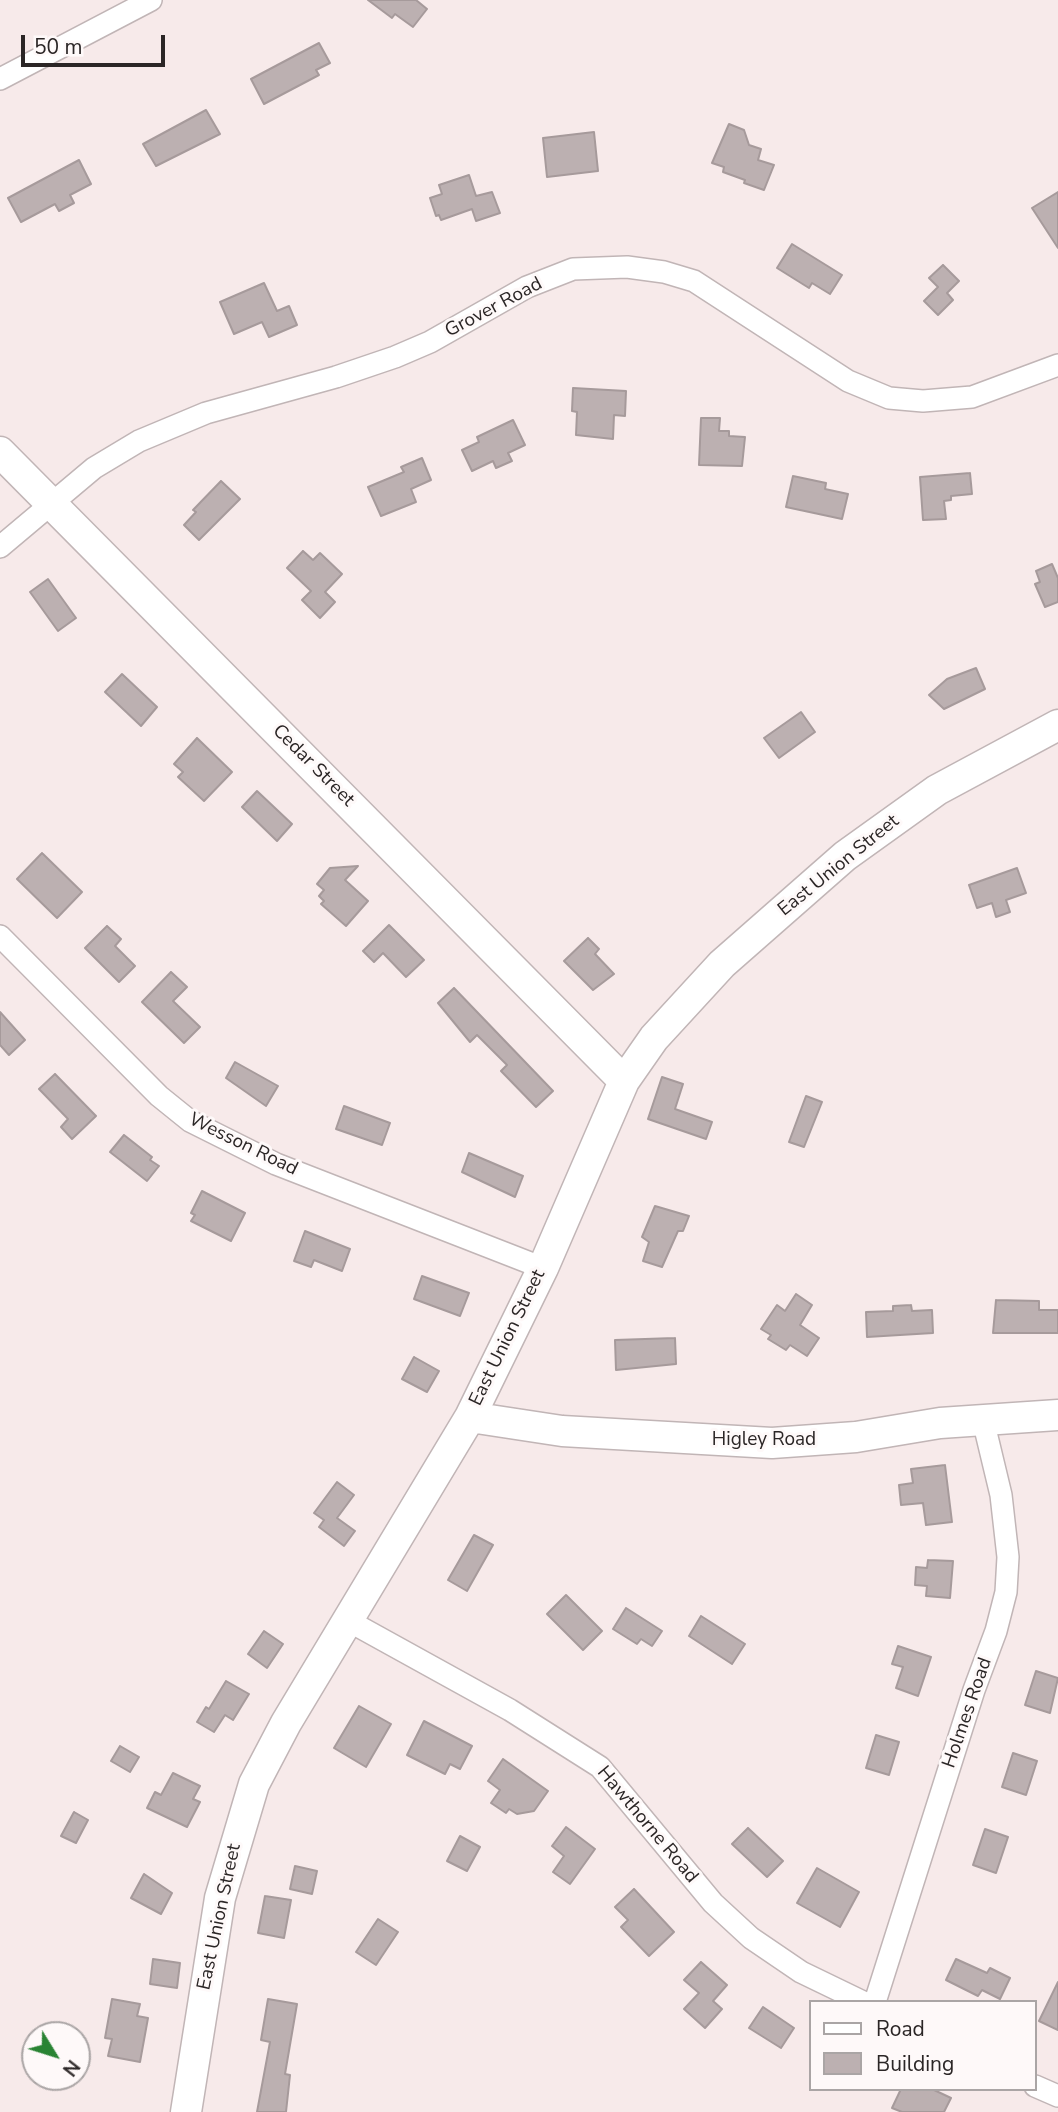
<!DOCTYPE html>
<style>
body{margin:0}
#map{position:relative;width:1058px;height:2112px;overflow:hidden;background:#f7eaea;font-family:"Nunito Sans",sans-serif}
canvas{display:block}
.legend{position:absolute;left:809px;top:2000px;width:228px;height:91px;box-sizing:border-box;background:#fef9f9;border:2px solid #aaa5a5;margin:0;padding:9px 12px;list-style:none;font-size:21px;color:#2b2626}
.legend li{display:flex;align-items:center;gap:14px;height:35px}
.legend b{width:35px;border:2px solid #aaa5a5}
.north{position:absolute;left:21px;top:2021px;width:70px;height:70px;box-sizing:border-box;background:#fef9f9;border:2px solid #aaa5a5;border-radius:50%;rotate:128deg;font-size:19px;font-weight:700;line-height:28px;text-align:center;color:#2b2626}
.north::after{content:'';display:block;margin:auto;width:24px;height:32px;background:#298333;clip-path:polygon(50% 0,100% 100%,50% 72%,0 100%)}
.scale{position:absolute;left:21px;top:35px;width:144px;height:32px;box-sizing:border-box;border:4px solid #2b2626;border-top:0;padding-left:9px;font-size:21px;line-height:24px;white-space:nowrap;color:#2b2626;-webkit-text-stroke:5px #fef9f9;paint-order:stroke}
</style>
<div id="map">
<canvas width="1058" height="2112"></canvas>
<ul class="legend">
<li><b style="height:9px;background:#fff"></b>Road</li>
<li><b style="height:19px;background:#bcb0b1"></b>Building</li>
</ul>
<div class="north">N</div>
<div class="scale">50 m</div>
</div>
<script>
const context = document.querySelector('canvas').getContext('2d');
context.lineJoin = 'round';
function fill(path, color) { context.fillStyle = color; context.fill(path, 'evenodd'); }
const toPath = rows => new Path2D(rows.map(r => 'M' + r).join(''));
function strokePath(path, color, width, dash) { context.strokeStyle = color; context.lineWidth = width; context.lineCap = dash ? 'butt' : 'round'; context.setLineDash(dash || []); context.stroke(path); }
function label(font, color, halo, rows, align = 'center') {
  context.font = font + ' "Nunito Sans",sans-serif'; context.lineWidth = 6; context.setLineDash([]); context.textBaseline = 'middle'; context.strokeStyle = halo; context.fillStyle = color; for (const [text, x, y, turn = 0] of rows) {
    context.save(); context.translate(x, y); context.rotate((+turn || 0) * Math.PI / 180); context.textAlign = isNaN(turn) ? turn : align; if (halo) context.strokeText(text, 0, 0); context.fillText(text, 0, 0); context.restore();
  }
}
const building = toPath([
 [368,0,416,0,427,9,413,27,395,14,392,18,368,0],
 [319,43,330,63,316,70,319,75,264,104,251,79,319,43],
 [206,110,220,134,156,166,143,144,206,110],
 [729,124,744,130,749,145,761,149,758,160,774,165,764,190,744,183,745,180,723,172,724,167,712,163,729,124],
 [594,132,598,171,547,177,543,138,594,132],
 [79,160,91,184,70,195,74,203,59,211,55,204,21,222,8,198,79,160],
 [469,175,476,196,492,192,500,213,476,221,472,209,441,220,439,215,436,216,430,198,442,194,439,185,469,175],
 [1058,192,1058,248,1032,208,1058,192],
 [792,244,842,275,830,294,812,283,809,288,777,268,792,244],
 [943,265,959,281,947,293,953,300,938,315,924,301,938,287,929,278,943,265],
 [264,283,277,311,289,306,297,325,269,337,262,322,234,334,220,302,264,283],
 [573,388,626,391,625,416,614,415,613,439,576,435,577,412,572,411,573,388],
 [701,418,720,418,719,431,729,431,729,436,745,437,742,466,699,465,701,418],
 [513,420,525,445,508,453,512,461,496,468,493,461,472,471,462,450,479,442,477,437,513,420],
 [422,458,431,480,411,489,416,502,381,516,368,487,404,472,401,467,422,458],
 [970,473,972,494,951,496,951,500,944,501,946,519,923,520,920,477,970,473],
 [793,476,826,483,825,489,848,494,842,519,786,507,793,476],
 [221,481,240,499,199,540,184,525,196,512,193,510,221,481],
 [303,551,313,560,320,553,342,574,325,592,335,602,320,618,302,600,311,591,287,568,303,551],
 [1052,564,1058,578,1058,602,1045,607,1035,584,1040,582,1036,571,1052,564],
 [48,579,76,618,58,631,30,592,48,579],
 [976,668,985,689,944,709,929,695,947,679,976,668],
 [122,674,157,707,141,726,105,692,122,674],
 [801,712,815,732,779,758,764,738,801,712],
 [197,738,232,772,204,801,178,777,183,772,174,764,197,738],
 [257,791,292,824,277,841,242,807,257,791],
 [42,853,82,892,57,918,17,879,42,853],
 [358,866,345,880,368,901,346,926,321,904,324,901,319,896,324,890,317,884,330,868,358,866],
 [1017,868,1026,893,1006,900,1010,912,996,917,992,903,977,908,969,885,1017,868],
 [389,925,424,960,406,977,383,953,374,962,363,951,389,925],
 [107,926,121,939,115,946,135,966,119,982,85,948,107,926],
 [588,938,599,949,595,954,614,974,593,990,564,961,588,938],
 [171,972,187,987,173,1001,200,1027,184,1043,142,1002,171,972],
 [454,988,553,1091,536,1107,501,1071,507,1065,477,1035,470,1042,438,1003,454,988],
 [0,1012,25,1040,9,1055,0,1045,0,1012],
 [235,1062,278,1086,266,1106,226,1078,235,1062],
 [55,1074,96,1116,72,1139,61,1127,68,1119,39,1089,55,1074],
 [662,1077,683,1084,675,1109,712,1122,706,1139,648,1119,662,1077],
 [806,1096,822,1102,804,1147,789,1142,806,1096],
 [344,1106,390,1123,382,1145,336,1129,344,1106],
 [124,1135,152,1157,150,1160,159,1166,147,1181,110,1152,124,1135],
 [469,1153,523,1176,515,1197,462,1172,469,1153],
 [202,1191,245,1213,231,1241,191,1221,195,1215,191,1213,202,1191],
 [655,1206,689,1216,683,1231,678,1231,662,1267,643,1261,649,1242,642,1237,655,1206],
 [305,1231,350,1249,342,1271,314,1260,311,1267,294,1261,305,1231],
 [422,1276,469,1293,460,1316,414,1299,422,1276],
 [796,1294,812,1305,800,1325,819,1338,807,1356,790,1345,786,1350,768,1339,771,1335,761,1329,777,1305,785,1311,796,1294],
 [996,1300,1039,1301,1039,1310,1058,1310,1058,1333,993,1333,996,1300],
 [911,1305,912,1311,932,1310,933,1333,867,1337,866,1312,893,1311,893,1306,911,1305],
 [675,1338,676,1364,616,1370,615,1340,675,1338],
 [414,1357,439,1371,427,1392,402,1379,414,1357],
 [945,1465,952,1522,926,1525,923,1503,901,1505,899,1485,913,1483,911,1469,945,1465],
 [337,1482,354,1495,337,1518,355,1531,344,1546,319,1527,324,1520,314,1513,337,1482],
 [474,1535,493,1545,467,1591,448,1580,474,1535],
 [928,1560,953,1561,950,1598,926,1596,927,1586,915,1585,916,1567,927,1568,928,1560],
 [566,1595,602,1631,583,1650,547,1614,566,1595],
 [626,1608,662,1631,652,1646,641,1639,637,1644,613,1629,626,1608],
 [701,1616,745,1644,732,1664,689,1636,701,1616],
 [264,1631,283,1644,267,1668,248,1654,264,1631],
 [898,1646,931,1657,918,1696,896,1688,903,1667,892,1664,898,1646],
 [1036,1671,1058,1678,1050,1713,1025,1705,1036,1671],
 [226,1681,249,1694,233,1720,225,1715,214,1732,197,1722,206,1707,209,1709,226,1681],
 [359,1706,391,1724,366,1767,334,1748,359,1706],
 [424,1721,472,1746,460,1769,450,1764,445,1774,407,1755,424,1721],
 [876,1735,899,1742,889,1775,866,1768,876,1735],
 [120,1746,139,1757,130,1772,111,1761,120,1746],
 [1013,1753,1037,1761,1026,1795,1002,1787,1013,1753],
 [503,1759,548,1791,534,1811,517,1814,509,1809,506,1813,491,1803,500,1790,488,1781,503,1759],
 [173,1773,200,1786,193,1799,200,1802,187,1827,147,1808,155,1792,161,1795,173,1773],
 [74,1812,88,1820,76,1843,61,1836,74,1812],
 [566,1827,595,1849,570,1884,553,1872,564,1856,552,1846,566,1827],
 [748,1828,783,1861,767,1877,732,1844,748,1828],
 [985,1829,1008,1837,996,1873,973,1865,985,1829],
 [460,1836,480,1847,467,1871,447,1861,460,1836],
 [295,1866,317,1871,312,1894,290,1889,295,1866],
 [817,1868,859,1892,840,1927,797,1903,817,1868],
 [144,1874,172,1893,161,1914,131,1898,144,1874],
 [634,1889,674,1932,649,1956,621,1927,628,1920,615,1907,634,1889],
 [265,1896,291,1900,284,1938,258,1933,265,1896],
 [378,1919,398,1932,376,1965,356,1952,378,1919],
 [153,1959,180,1963,177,1988,150,1984,153,1959],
 [956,1959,987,1973,990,1968,1010,1978,1000,1999,982,1990,978,1996,946,1980,956,1959],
 [701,1962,727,1985,713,2001,722,2009,705,2028,684,2009,699,1993,684,1980,701,1962],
 [1058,1982,1058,2030,1039,2021,1058,1982],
 [112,1999,140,2004,137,2016,148,2018,140,2062,108,2056,112,2039,105,2038,112,1999],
 [268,1999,297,2004,285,2074,290,2075,286,2112,257,2112,270,2042,261,2040,268,1999],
 [763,2007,794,2028,781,2048,749,2028,763,2007],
 [901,2089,932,2089,951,2098,944,2112,902,2112,892,2108,901,2089]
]);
const street = toPath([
 [0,79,151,0],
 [0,547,94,468,139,441,206,413,336,377,395,357,430,342,527,287,573,269,627,267,664,272,694,281,848,381,889,398,923,401,972,397,1058,365],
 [0,936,159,1096,190,1121,276,1164,543,1268],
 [347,1620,510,1710,600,1767,713,1903,751,1938,801,1972,863,2002],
 [875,2002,974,1690,996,1631,1006,1592,1008,1557,1001,1495,983,1420],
 [1035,2086,1058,2096]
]);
const secondary = toPath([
 [0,452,624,1081],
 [470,1417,562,1431,772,1443,856,1437,940,1423,1058,1415],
 [186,2112,220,1898,254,1784,286,1723,470,1417,543,1268,624,1081,654,1038,722,964,845,856,937,790,1058,725]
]);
const streetNames = [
 ["Grover Road",494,308,-28],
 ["Cedar Street",313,766,45],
 ["East Union Street",839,866,-39],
 ["Wesson Road",243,1145,26],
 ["East Union Street",508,1338,-64],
 ["Higley Road",764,1440],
 ["Holmes Road",968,1713,-71],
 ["Hawthorne Road",647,1825,50],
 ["East Union Street",220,1917,-78]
];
fill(building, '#bcb0b1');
strokePath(building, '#a69a9b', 2);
strokePath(street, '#c1b5b6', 24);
strokePath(secondary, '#c1b5b6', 33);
strokePath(street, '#fff', 21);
strokePath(secondary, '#fff', 30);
label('19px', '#2b2626', '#fef9f9', streetNames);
</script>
